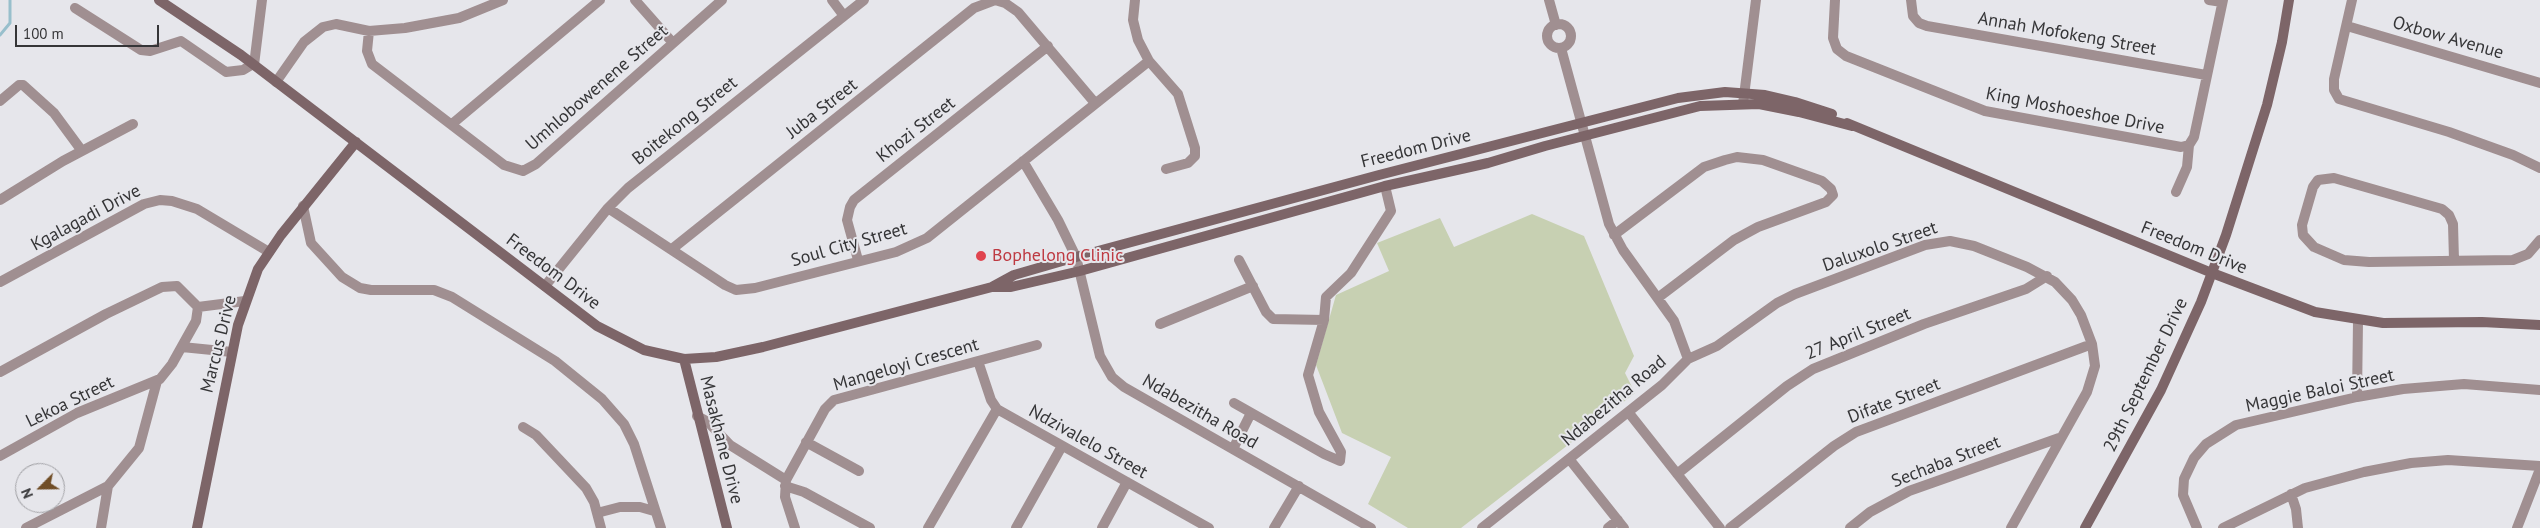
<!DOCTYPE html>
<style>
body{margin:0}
#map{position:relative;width:2540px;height:528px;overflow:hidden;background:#e6e6eb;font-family:"PT Sans",sans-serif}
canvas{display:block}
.north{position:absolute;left:15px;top:463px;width:50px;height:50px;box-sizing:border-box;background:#e6e6eb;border:1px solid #9f9fa3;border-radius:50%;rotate:247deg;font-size:14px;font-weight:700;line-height:20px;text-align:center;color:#353537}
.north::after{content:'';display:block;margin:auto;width:18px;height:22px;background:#704d26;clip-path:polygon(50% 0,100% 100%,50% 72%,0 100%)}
.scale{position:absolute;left:15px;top:25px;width:144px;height:22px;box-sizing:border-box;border:2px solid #353537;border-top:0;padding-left:6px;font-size:15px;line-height:18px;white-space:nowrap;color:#353537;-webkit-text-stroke:4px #e6e6eb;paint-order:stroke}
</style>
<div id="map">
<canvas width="2540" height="528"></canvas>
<div class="north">N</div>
<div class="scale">100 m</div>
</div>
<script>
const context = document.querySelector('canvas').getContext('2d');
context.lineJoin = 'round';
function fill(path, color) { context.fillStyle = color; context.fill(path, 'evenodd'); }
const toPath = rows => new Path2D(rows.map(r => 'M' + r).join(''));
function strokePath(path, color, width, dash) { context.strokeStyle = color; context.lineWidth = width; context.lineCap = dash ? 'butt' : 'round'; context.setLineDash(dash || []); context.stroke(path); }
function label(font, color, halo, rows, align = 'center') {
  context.font = font + ' "PT Sans",sans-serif'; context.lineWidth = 4; context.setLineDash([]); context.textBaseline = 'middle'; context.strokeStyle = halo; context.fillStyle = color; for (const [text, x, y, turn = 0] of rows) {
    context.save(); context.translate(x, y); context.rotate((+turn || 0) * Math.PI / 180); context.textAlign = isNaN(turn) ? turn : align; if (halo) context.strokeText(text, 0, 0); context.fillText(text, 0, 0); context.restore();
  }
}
const green = toPath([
 [1532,214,1584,236,1634,356,1625,373,1635,393,1461,528,1408,528,1368,504,1391,457,1342,433,1316,365,1336,295,1389,271,1377,243,1440,218,1454,247]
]);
const stream = toPath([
 [0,35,10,23,10,0]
]);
const street = toPath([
 [635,0,673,43],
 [832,0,844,16],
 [995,0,1005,3,1018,12,1095,103],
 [1135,0,1133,20,1138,40,1149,61,1178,94,1195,148,1195,156,1188,163,1166,169],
 [1549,0,1556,25],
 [1835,0,1833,38,1837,49,1846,56,1985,111,2181,147,2189,145,2194,137,2223,0],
 [1911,0,1913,16,1919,23,1927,26,2206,75],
 [2209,0,2222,2],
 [2352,0,2334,79,2334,90,2339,99,2449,132,2513,155,2540,168],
 [75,8,141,50,150,51,181,41,226,72,243,70,253,64],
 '1547 36a12 12 0 1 1 24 0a12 12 0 1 1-24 0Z',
 [2347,26,2540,83],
 [369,31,367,51,372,64,504,165,523,171,536,164,722,0],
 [1561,48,1609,224,1623,250,1674,321,1688,359],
 [254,65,262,0],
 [276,82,304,42,323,27,336,24,369,31,405,28,459,18,503,0],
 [0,101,19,85,23,85,54,113,82,151],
 [1743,104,1756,0],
 [452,124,600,0],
 [1023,161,1058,220,1076,257,1100,356,1112,377,1124,387,1371,528],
 [2176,192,2187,167,2189,145],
 [0,200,63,161,133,124],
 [303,206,311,243,342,277,360,288,371,290,434,290,452,297,555,361,602,399,624,424,634,444,661,528],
 [608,208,725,285,736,290,755,288,896,252,927,238,1149,61],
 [1614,235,1704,167,1725,160,1737,157,1763,160,1822,181,1831,189,1833,195,1826,202,1758,227,1734,240,1659,297],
 [672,249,974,8,995,0],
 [858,260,847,220,850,207,854,200,1048,46],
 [1239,260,1266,312,1273,319,1324,320],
 [2454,260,2453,224,2449,215,2442,209,2334,178,2318,180,2313,187,2302,225,2303,235,2314,247,2344,260,2369,262,2513,260,2528,254,2540,240],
 [0,282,144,204,160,200,172,201,197,209,269,252],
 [545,286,608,208,628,188,864,0],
 [198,307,245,301],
 [1160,324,1253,286],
 [182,347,232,352],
 [978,361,991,400,997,409,1209,528],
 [0,372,106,314,162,287,177,286,198,307,196,321,172,364,160,379,77,413,0,456],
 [2357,397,2358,321],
 [1234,403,1324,454,1340,461,1341,452,1319,412,1308,375,1324,320,1326,297,1351,273,1391,211,1385,186],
 [1629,413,1720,528],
 [697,416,708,422,730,445,786,480],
 [523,427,536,435,586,488,594,502,601,528],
 [806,442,859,471],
 [1233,449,1251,413],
 [1570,460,1624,528],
 [1677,474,1787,386,1813,369,1924,324,2026,289,2047,276],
 [785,486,804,492,870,528],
 [2291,494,2296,509,2298,528],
 [597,513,620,507,640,507,654,511],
 [26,528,108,486],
 [101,528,108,486,139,448,157,381],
 [795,528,785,497,786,480,825,409,834,400,1037,345],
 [928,528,997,409],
 [1016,528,1062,446],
 [1102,528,1127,482],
 [1274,528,1299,486],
 [1482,528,1662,385,1688,359,1717,346,1777,303,1795,294,1925,245,1950,241,1974,246,2027,267,2055,282,2072,300,2081,315,2092,344,2095,366,2087,392,2011,528],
 [1608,528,1618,520],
 [1730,528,1834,446,1856,432,2092,344],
 [1850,528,1870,512,1909,491,2059,438],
 [2197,528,2183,495,2184,479,2194,458,2206,444,2236,425,2357,397,2403,389,2464,384,2540,390],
 [2223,528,2305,488,2364,472,2411,463,2448,460,2540,466],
 [2517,528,2540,469]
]);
const secondary = toPath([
 [159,0,241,55,597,326,644,350,684,359,716,357,763,347,992,287,1011,287,1080,271,1385,186,1488,163,1545,146,1700,106,1759,104,1799,112,1852,126],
 [1847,123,2212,273,2315,312,2383,323,2482,322,2540,325],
 [992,287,1014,275,1076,257,1379,175,1678,98,1725,92,1765,95,1795,102,1832,114],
 [684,359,727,528],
 [197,528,238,325,258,269,281,235,356,142],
 [2085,528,2161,390,2201,302,2226,235,2267,105,2282,42,2289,0]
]);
const markers = [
 [981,256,6,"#e0444e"]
];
const streetNames = [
 ["Annah Mofokeng Street",2067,34,10],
 ["Oxbow Avenue",2448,38,16],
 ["Umhlobowenene Street",597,88,-41],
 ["Juba Street",822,109,-38],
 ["King Moshoeshoe Drive",2075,111,11],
 ["Boitekong Street",685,121,-39],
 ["Khozi Street",916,130,-38],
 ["Freedom Drive",1416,149,-14],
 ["Kgalagadi Drive",86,218,-28],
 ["Soul City Street",849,245,-16],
 ["Daluxolo Street",1880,247,-19],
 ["Freedom Drive",2194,248,22],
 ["Freedom Drive",553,272,37],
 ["27 April Street",1858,334,-22],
 ["Marcus Drive",219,344,-76],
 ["Mangeloyi Crescent",906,365,-16],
 ["29th September Drive",2146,375,-64],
 ["Maggie Baloi Street",2320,391,-12],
 ["Ndabezitha Road",1614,401,-40],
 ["Difate Street",1894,401,-21],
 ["Lekoa Street",70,402,-26],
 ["Ndabezitha Road",1200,412,30],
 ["Masakhane Drive",721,440,76],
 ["Ndzivalelo Street",1088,442,29],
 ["Sechaba Street",1946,462,-21]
];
const healthNames = [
 ["Bophelong Clinic",992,256]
];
fill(green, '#c7d0b2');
strokePath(stream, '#98bfcc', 3);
strokePath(street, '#a08f91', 10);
strokePath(secondary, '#7d6568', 10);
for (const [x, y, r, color] of markers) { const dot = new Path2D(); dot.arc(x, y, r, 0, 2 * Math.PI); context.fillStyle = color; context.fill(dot); strokePath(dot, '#e6e6eb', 2); }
label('18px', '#353537', '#e6e6eb', streetNames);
label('18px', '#be3a42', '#e6e6eb', healthNames, 'left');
</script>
